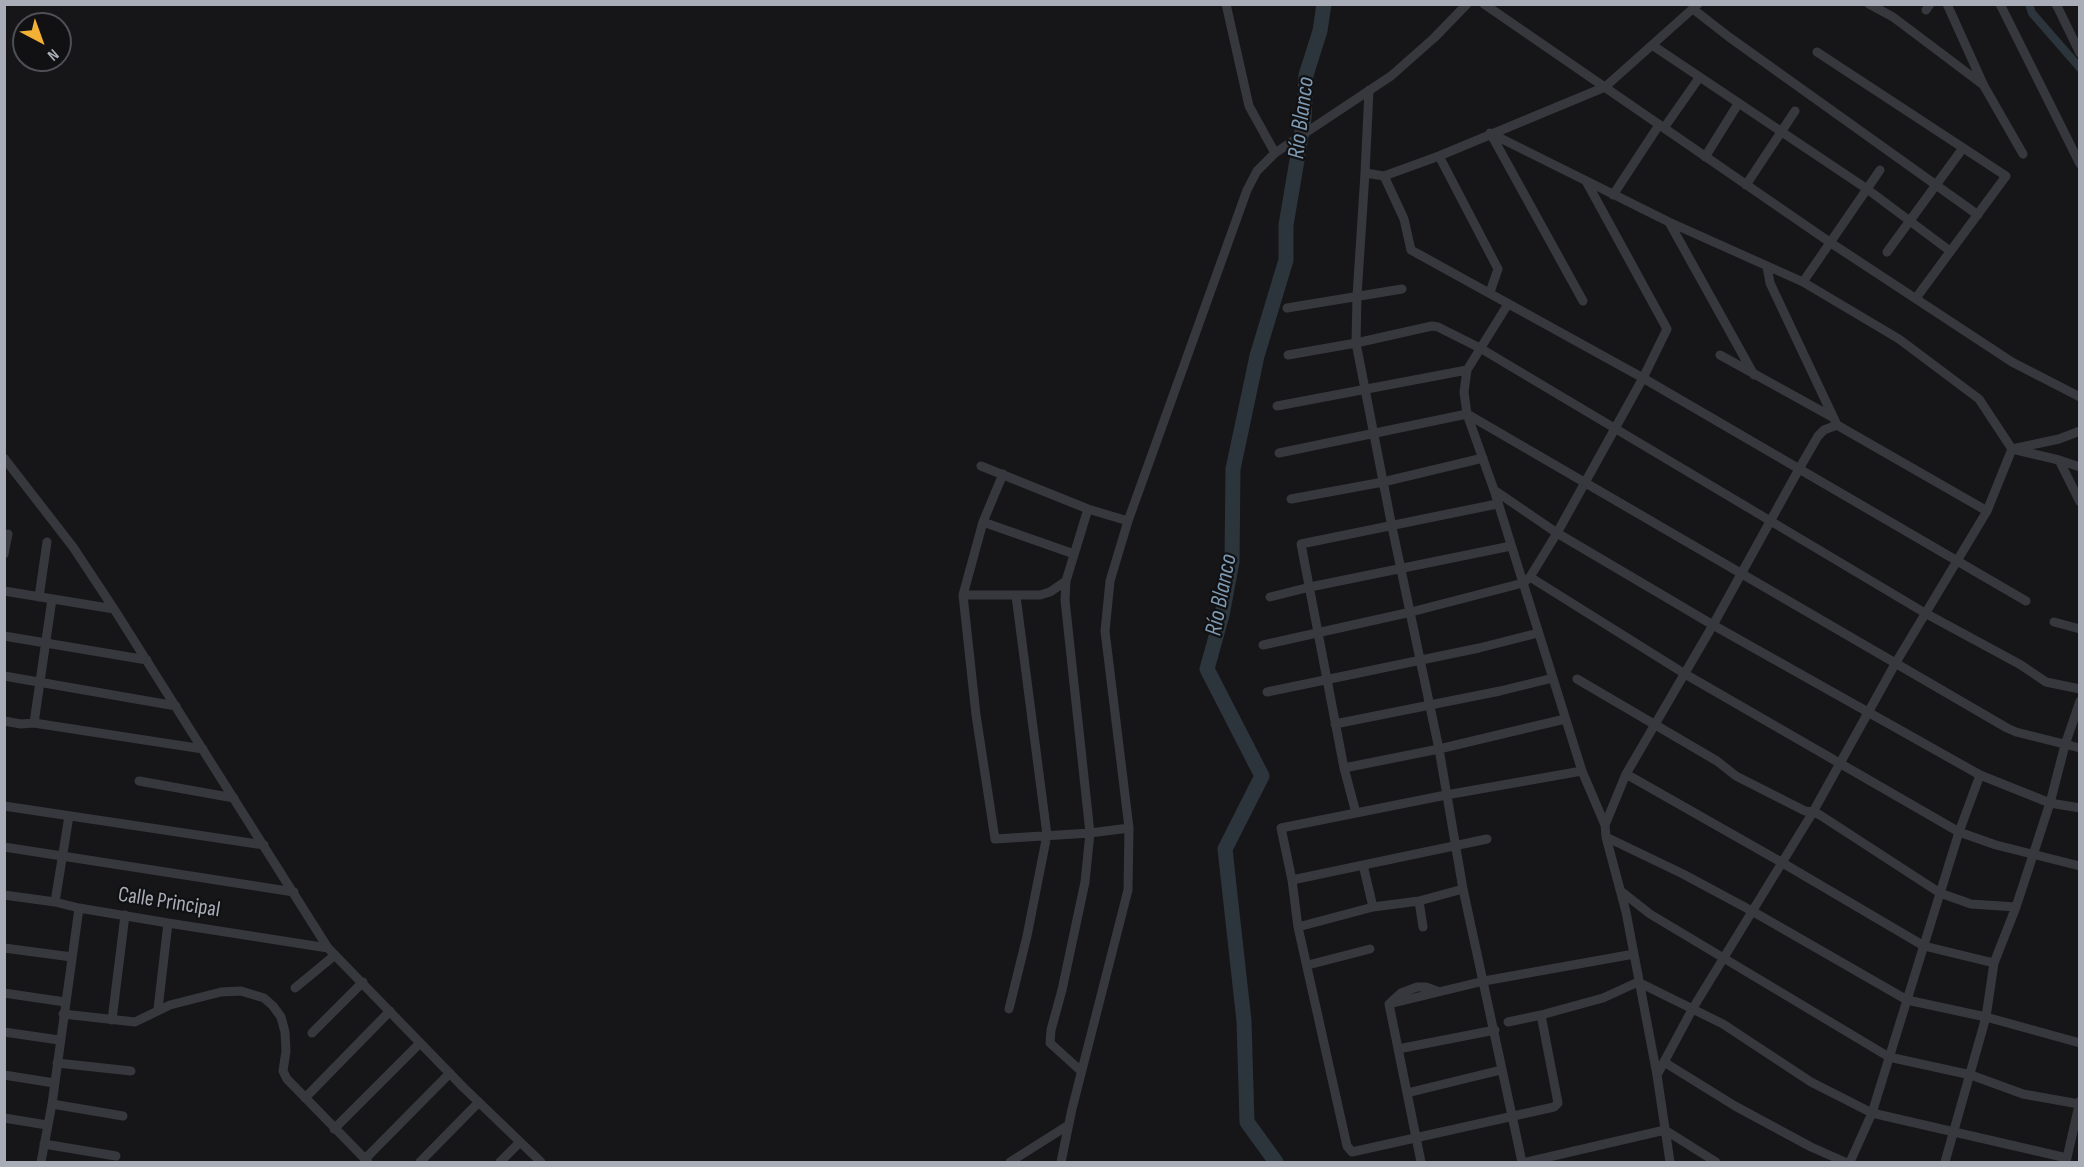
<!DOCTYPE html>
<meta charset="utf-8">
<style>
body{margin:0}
#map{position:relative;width:2084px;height:1167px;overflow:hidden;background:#161618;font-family:"Sofia Sans Condensed",sans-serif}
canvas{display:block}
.frame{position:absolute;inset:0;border:6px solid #a8adb8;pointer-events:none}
.north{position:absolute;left:12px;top:12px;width:60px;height:60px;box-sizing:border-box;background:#111113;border:2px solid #4d4f55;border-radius:50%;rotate:139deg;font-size:16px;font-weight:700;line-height:24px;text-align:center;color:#a8adb8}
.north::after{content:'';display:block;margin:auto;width:21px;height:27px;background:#f2b134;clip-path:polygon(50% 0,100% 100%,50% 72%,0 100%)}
</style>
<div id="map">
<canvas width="2084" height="1167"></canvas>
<div class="frame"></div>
<div class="north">N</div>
</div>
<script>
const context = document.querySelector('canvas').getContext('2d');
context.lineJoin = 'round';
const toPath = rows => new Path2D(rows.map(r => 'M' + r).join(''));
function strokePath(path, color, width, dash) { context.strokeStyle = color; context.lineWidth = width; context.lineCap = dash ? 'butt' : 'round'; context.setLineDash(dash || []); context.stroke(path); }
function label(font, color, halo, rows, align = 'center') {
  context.font = font + ' "Sofia Sans Condensed",sans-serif'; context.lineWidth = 4.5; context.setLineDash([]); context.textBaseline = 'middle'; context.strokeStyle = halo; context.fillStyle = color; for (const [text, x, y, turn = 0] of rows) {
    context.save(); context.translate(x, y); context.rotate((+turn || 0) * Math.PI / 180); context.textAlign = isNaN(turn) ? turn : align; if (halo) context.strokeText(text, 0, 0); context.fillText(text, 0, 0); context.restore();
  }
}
const canal = toPath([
 [2029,4,2032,13,2080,68]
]);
const river = toPath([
 [1276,1162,1247,1122,1244,1021,1225,849,1262,776,1207,669,1222,615,1232,562,1233,469,1257,356,1286,260,1286,225,1304,119,1306,75,1320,31,1324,4]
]);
const street = toPath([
 [1226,4,1249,106,1275,153],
 [1484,4,1831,243,2012,362,2080,397],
 [1869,4,1893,17,1982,84],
 [1947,4,1984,86,2023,154],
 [2000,4,2080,164],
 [2056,4,2080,53],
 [1693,9,1729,37,1978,215],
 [1926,10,1930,4],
 [1652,45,1867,189,1950,251],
 [1817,52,2006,176,1916,298],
 [1369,90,1365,173,1357,296,1356,343,1392,527,1439,749,1463,889,1522,1162],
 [1664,128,1699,78],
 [1490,133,1669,222,1803,282,1899,339,1979,399,2012,449,2059,460,2080,467],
 [1492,136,1583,301],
 [1439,156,1498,269,1490,292],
 [1705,157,1738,104],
 [1365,173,1384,176,1439,156,1605,87,1698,4],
 [1384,176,1404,219,1411,250,1643,378,2026,601],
 [1746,185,1795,111],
 [1613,195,1659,125],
 [1669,222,1754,375],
 [1887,252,1963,148],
 [1803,282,1880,170],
 [1508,304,1467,370,1464,392,1467,414,1494,490,1582,771,1605,825,1606,837,1626,912,1657,1075,1670,1162],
 [1287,308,1402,289],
 [1288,355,1356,343,1432,326,1438,327,1480,348,1925,613,2021,665,2046,682,2080,689],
 [1720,355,1834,418],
 [1277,406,1467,370],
 [1837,425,1987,511],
 [1279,453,1467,414,2007,728,2016,732,2080,748],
 [4,458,73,547,114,609,328,948,463,1087,541,1162],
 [2059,460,2080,502],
 [981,466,1088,509,1128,521],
 [1003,474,983,522,963,595,976,715,995,839,1090,833,1129,828],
 [1494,490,1557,533,1713,625,1980,775,2050,803,2080,808],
 [1291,499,1383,482,1483,458],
 [983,522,1074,554],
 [4,554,8,534],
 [1530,577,1685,674,1959,832,1996,845,2080,866],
 [4,591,114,609],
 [963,595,1040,595,1050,592,1066,581],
 [39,597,47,542],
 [1270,597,1310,587,1511,546],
 [2054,622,2080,629],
 [4,636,147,660],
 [1263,645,1411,612,1523,583,1530,577,1557,533,1643,378,1667,329,1586,181],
 [4,676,176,706],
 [1577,679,1717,761,1736,776,1805,811,1813,812,1820,815,1940,893,1971,904,2016,907],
 [1267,692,1479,648,1538,633],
 [4,721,21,724,34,723,203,749],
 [34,723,52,599],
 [1335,724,1500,691,1553,678],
 [1344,768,1439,749,1565,719],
 [1582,771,1446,795,1281,828,1292,880,1298,927,1347,1146,1352,1152,1554,1107,1558,1103,1541,1015,1603,998,1638,982,1723,1024,1811,1082,1872,1113,2067,1158],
 [1626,774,1781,862,1924,946,1994,963],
 [139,781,234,798],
 [4,806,264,845],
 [1356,813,1344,768,1301,544,1497,504],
 [1605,825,1626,774,1713,625,1799,469,1818,436,1824,430,1837,425,1770,283,1767,267],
 [1606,837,1683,874,1752,911,1907,1000,1986,1017,2080,1043],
 [4,847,294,892],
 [1363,865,1373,907],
 [1292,880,1487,839],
 [1622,892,1650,914,1889,1057,1971,1075,2023,1094,2079,1104],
 [4,895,55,902,79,908,168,923,328,948],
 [1419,901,1423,927],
 [55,902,69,816],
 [1298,927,1373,907,1419,901,1463,889],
 [4,948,72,957],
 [1308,965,1370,949],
 [295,988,335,955],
 [4,993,65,1002],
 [1391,1002,1401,993,1417,987,1426,987,1437,991],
 [1389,1004,1484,981,1634,954],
 [1389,1004,1421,1162],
 [158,1009,168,923],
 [1009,1009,1027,936,1047,835,1016,596],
 [63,1014,135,1022,170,1005,221,992,241,991,264,998,273,1006,281,1017,285,1032,286,1051,283,1071,287,1079,368,1162],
 [112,1020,125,915],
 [1508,1022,1541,1015],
 [4,1032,59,1040],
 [312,1033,363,982],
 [1398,1049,1495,1030],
 [1664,1062,1735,1106,1811,1147,1845,1162],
 [57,1063,131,1071],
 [1081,1071,1050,1043,1051,1030,1062,990,1085,882,1090,833,1065,600,1066,581,1088,509],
 [4,1075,54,1083],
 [1657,1075,1693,1008,1813,812,1895,664,1987,511,2012,449,2059,439,2080,431],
 [1407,1093,1501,1070],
 [305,1098,390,1011],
 [52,1104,123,1116],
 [4,1118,47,1125],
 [334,1129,420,1043],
 [44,1144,116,1156],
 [365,1159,450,1073],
 [41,1162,52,1104,79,908],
 [420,1162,479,1102],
 [500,1162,520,1142],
 [1010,1162,1067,1126],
 [1061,1162,1072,1109,1128,890,1129,828,1105,631,1110,581,1128,521,1247,190,1257,171,1275,153,1391,76,1434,38,1467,4],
 [1527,1162,1665,1130,1716,1162],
 [1850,1162,1872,1113,1959,832,1980,775],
 [1945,1162,1986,1017,1994,963,2016,907,2050,803,2065,745,2080,701],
 [2066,1162,2080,1101]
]);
const streetNames = [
 ["Calle Principal",169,903,9]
];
const waterNames = [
 ["Río Blanco",1302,118,-83],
 ["Río Blanco",1222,595,-79]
];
strokePath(canal, '#2c353c', 8);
strokePath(river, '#2c353c', 15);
strokePath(street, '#37383d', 9);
label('22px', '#a8adb8', '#111113', streetNames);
label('italic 24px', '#7f9bb3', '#111113', waterNames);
</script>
